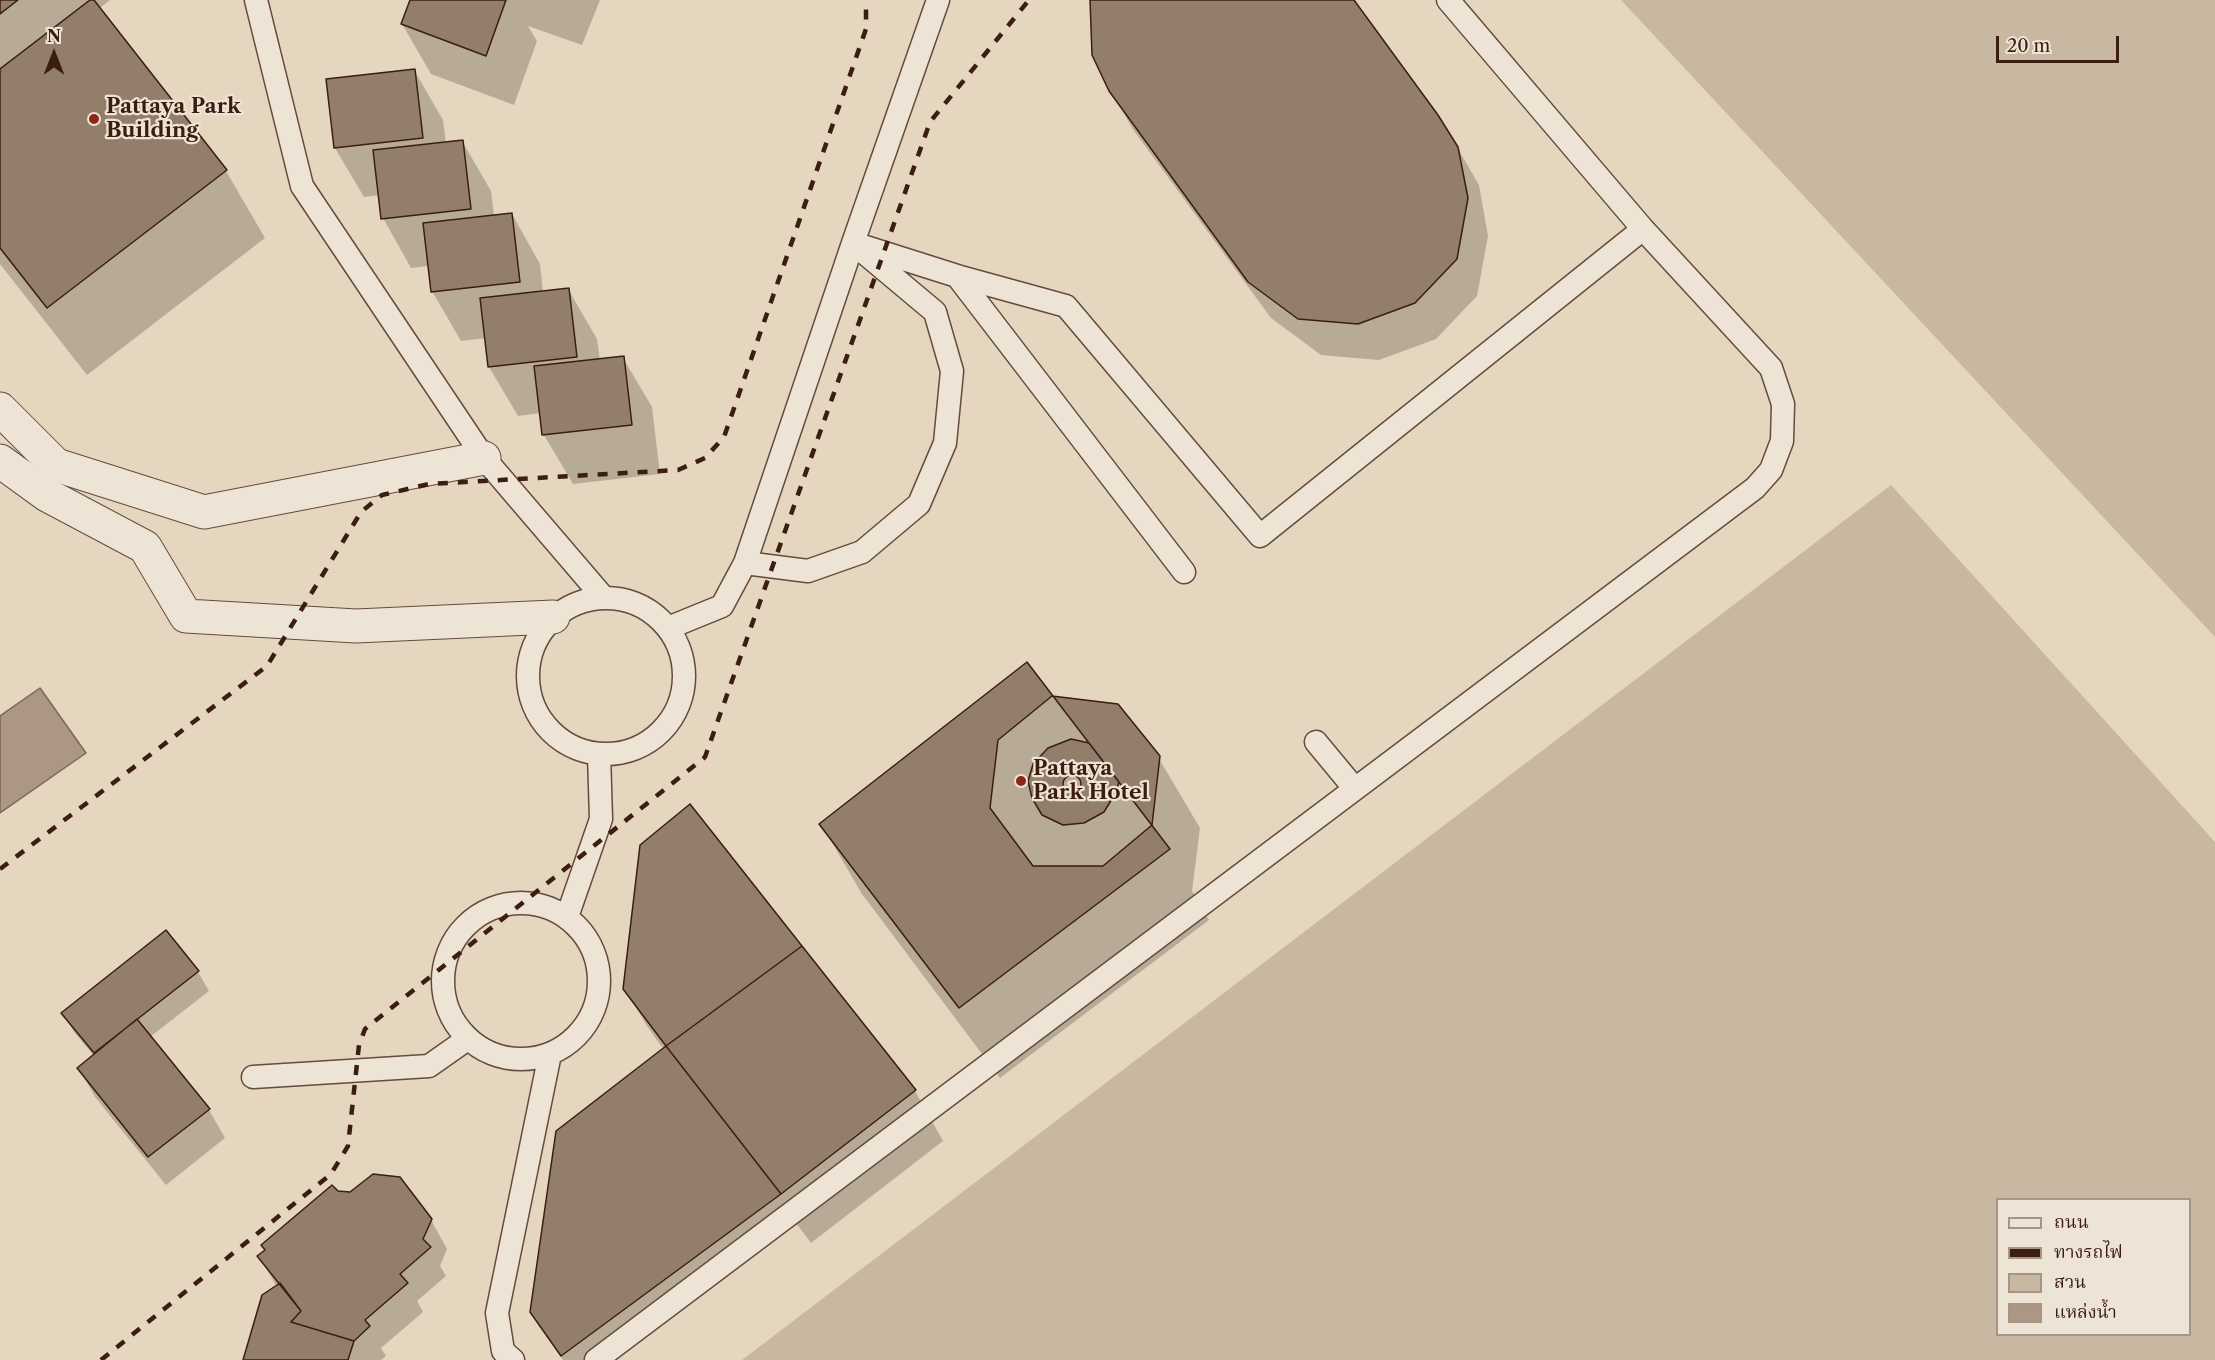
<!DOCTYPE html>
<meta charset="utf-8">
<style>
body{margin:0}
#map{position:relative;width:2215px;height:1360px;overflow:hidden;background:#e5d6bf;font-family:"Libre Caslon Text","Noto Serif Thai",serif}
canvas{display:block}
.legend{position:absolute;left:1996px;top:1198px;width:195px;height:138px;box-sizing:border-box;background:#eee4d5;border:2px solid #a69487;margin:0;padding:8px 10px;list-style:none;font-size:18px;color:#3b1d11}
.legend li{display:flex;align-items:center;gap:12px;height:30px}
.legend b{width:30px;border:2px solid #a69487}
.north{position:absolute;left:24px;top:24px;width:60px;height:60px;-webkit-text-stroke:4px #eee4d5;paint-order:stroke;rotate:0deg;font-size:16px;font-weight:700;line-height:24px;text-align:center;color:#3b1d11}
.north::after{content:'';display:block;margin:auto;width:21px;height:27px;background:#3b1d11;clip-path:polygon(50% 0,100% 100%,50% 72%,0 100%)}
.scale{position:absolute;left:1996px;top:36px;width:123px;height:27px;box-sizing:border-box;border:3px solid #3b1d11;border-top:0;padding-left:8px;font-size:18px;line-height:21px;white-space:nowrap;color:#3b1d11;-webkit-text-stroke:4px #eee4d5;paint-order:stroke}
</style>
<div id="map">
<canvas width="2215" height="1360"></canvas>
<ul class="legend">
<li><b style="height:8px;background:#eee4d5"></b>ถนน</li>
<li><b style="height:8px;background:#3b1d11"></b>ทางรถไฟ</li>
<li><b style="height:16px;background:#c8b7a1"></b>สวน</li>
<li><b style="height:16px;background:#ab9784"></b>แหล่งน้ำ</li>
</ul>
<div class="north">N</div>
<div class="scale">20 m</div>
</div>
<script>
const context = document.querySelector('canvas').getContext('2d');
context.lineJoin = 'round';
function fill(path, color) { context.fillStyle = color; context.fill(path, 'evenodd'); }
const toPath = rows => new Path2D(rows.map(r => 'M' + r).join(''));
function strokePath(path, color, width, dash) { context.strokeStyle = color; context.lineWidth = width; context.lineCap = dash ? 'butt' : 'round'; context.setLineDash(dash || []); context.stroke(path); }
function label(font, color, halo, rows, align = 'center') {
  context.font = font + ' "Libre Caslon Text",serif'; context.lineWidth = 4.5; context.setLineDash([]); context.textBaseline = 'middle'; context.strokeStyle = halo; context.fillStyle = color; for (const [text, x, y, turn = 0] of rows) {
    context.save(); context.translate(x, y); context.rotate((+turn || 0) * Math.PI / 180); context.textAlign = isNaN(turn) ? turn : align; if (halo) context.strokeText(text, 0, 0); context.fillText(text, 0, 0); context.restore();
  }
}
const green = toPath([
 [1621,0,2215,0,2215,637],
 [1891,485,2215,842,2215,1360,742,1360],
 [1998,1200,2190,1200,2190,1334,1998,1334]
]);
const water = toPath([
 [40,688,86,753,0,813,0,716,40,688]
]);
const shadow = toPath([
 [0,0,110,0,99,9,226,171,265,238,87,375,0,264],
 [411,0,600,0,582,45,528,26,537,41,514,105,431,74,402,24],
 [1092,0,1352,0,1457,147,1479,185,1488,236,1477,296,1436,339,1379,360,1321,355,1271,318,1132,128,1111,90],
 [414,70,443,120,446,143,462,141,491,191,494,216,512,214,540,264,543,292,568,289,597,339,600,360,623,358,652,407,660,474,573,484,544,435,541,413,518,416,489,367,486,338,461,341,432,291,429,266,411,268,383,218,380,195,364,197,335,148],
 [1052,697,1158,757,1200,828,1192,891,1209,920,1000,1078,862,894,821,824],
 [689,807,915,1091,943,1141,811,1243,790,1215,593,1360,563,1360,532,1312,664,1050,647,1026,625,989],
 [198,972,209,991,150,1037,209,1110,225,1138,166,1185,95,1097,79,1068,94,1056,74,1032,63,1013],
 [338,1193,431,1220,447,1249,440,1266,446,1276,417,1301,423,1312,381,1348,386,1356,381,1360,244,1360,277,1287,259,1256]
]);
const building = toPath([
 [0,0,18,0,0,14,0,0],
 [90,0,94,0,227,170,47,308,0,248,0,69,90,0],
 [410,0,506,0,486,56,401,24,410,0],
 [1090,0,1354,0,1438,115,1458,147,1468,198,1457,259,1415,303,1358,324,1298,319,1248,282,1109,91,1092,55,1090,0],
 [415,69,423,138,334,148,326,79,415,69],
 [463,140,471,209,381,219,373,150,463,140],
 [512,213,520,282,431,292,423,223,512,213],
 [569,288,577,357,488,367,480,298,569,288],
 [624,356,632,425,542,435,534,366,624,356],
 [1027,662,1170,849,959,1008,819,824,1027,662],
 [1052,696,1118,704,1160,756,1152,825,1103,866,1033,866,990,808,998,740,1052,696],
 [1071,739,1089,743,1119,782,1115,794,1104,812,1084,823,1063,825,1042,815,1032,798,1028,781,1033,764,1048,748,1071,739],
 '1063 784a9 9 0 1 1 18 0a9 9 0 1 1-18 0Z',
 [690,804,802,946,666,1046,623,989,640,845,690,804],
 [166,930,199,971,94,1053,61,1013,166,930],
 [802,946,916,1090,781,1194,666,1046,802,946],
 [137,1019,210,1109,148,1157,77,1068,137,1019],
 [666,1046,781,1194,561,1356,530,1312,556,1131,666,1046],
 [373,1174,400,1177,432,1219,423,1239,431,1247,400,1274,408,1283,365,1320,370,1326,354,1341,291,1322,301,1311,257,1256,265,1250,261,1245,332,1185,338,1191,350,1192,373,1174],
 [280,1283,301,1311,291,1322,354,1341,348,1360,243,1360,262,1295,280,1283]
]);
const service = toPath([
 [256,0,302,186,484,458,603,597],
 [853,243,957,276,1066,306,1260,536,1643,229],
 [957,276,1184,572],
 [745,563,808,571,862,552,919,504,945,443,952,371,935,312,861,250],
 '528 676a78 78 0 1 1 156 0a78 78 0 1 1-156 0Z',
 [668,628,722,606,745,563,853,243,938,0],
 [1316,742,1355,789],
 '443 981a78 78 0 1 1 156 0a78 78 0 1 1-156 0Z',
 [567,917,601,819,599,754],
 [253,1077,429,1066,466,1040],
 [513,1360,503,1351,497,1313,550,1054],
 [596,1360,1755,488,1771,470,1782,441,1783,404,1771,368,1643,229,1448,0]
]);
const pedestrian = toPath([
 [0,461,47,495,145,547,186,616,356,626,553,617]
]);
const minor = toPath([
 [0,409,56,465,204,512,484,458]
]);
const rail = toPath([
 [0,869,267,666,361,512,382,495,429,484,678,470,705,458,724,437,866,29,866,0],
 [101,1360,331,1174,348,1146,359,1045,365,1029,705,757,930,122,1029,0]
]);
const markers = [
 [94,119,6,"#8f2418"],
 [1021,781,6,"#8f2418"]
];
const poiNames = [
 ["Pattaya Park",106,107],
 ["Building",106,131],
 ["Pattaya",1033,769],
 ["Park Hotel",1033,793]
];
fill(green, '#c8b7a1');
fill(water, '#ab9784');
strokePath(water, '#7e6656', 1.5);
fill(shadow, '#0003');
fill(building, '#937d6b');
strokePath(building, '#3b1d11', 1.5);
strokePath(service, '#664b3c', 25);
strokePath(pedestrian, '#664b3c', 35);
strokePath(minor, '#664b3c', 35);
strokePath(service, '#eee4d5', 22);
strokePath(pedestrian, '#eee4d5', 33);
strokePath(minor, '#eee4d5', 33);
strokePath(rail, '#3b1d11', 4.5, [10, 10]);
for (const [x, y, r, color] of markers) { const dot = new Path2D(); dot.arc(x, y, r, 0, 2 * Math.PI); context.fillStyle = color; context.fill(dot); strokePath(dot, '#eee4d5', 2); }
label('bold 21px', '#3b1d11', '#eee4d5', poiNames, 'left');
</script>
